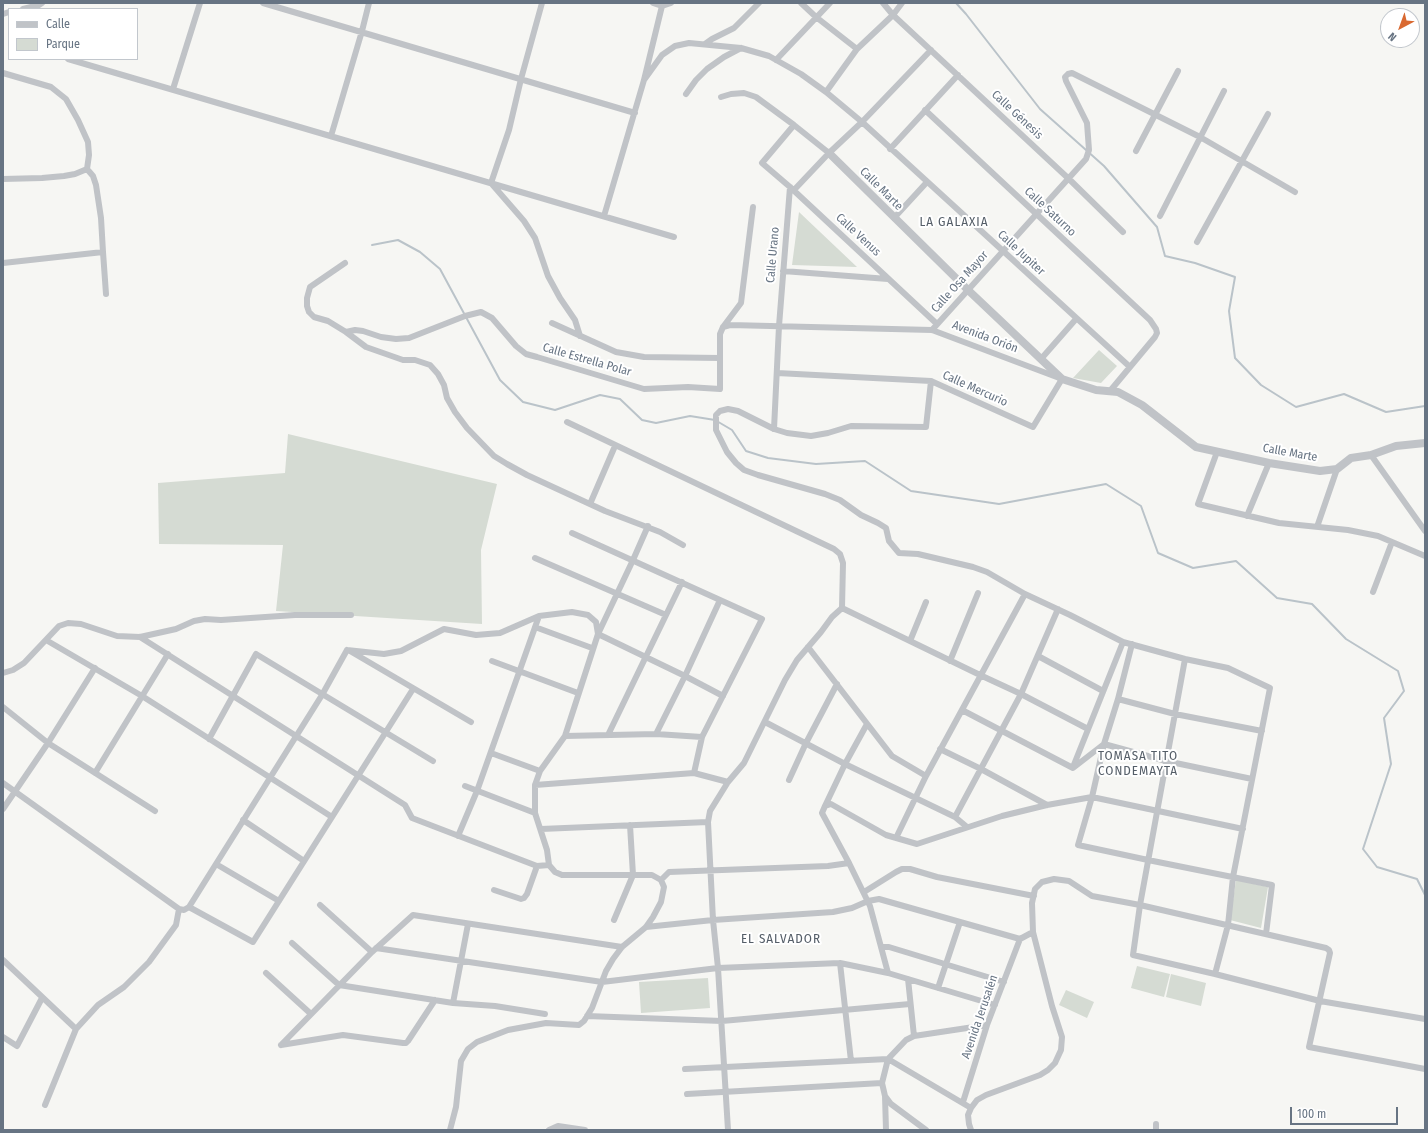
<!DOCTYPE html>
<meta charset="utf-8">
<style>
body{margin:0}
#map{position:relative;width:1428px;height:1133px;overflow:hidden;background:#f6f6f3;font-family:"Fira Sans Condensed",sans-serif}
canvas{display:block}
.frame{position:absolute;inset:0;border:4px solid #677483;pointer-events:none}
.legend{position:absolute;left:8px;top:8px;width:130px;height:52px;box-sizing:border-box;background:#fff;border:1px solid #c2c7cd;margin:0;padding:5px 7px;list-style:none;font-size:12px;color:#677483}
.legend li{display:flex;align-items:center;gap:8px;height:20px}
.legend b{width:20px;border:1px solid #c2c7cd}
.north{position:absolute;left:1380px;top:8px;width:40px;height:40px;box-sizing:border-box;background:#fff;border:1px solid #c2c7cd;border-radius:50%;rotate:221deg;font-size:11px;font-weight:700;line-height:16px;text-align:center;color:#677483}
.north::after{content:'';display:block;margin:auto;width:14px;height:18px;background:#d96931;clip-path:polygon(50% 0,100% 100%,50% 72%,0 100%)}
.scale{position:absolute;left:1290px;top:1107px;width:108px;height:18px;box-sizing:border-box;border:2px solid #677483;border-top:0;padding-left:5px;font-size:12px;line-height:14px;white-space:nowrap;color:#677483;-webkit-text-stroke:3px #fff;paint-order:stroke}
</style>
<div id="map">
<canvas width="1428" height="1133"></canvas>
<div class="frame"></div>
<ul class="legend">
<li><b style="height:5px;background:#c0c3c7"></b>Calle</li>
<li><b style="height:11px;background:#d5dbd3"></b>Parque</li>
</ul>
<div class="north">N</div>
<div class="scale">100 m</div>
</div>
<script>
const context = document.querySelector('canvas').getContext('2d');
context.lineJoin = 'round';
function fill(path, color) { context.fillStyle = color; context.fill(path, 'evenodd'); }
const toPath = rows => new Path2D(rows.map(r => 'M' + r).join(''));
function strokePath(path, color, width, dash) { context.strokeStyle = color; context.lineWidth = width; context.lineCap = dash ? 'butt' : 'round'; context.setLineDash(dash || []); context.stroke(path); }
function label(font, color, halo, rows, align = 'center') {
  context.font = font + ' "Fira Sans Condensed",sans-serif'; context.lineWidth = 4; context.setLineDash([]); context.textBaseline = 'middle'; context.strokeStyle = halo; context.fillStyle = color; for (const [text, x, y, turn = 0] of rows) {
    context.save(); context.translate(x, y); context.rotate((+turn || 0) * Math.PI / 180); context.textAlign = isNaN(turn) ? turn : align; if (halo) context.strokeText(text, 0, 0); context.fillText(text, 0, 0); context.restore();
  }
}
const green = toPath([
 [799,212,857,267,792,265],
 [1099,350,1117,366,1101,383,1073,378],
 [288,434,497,484,481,550,482,624,276,611,283,545,159,544,158,483,285,473],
 [1236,880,1268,887,1261,928,1230,920],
 [1137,966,1170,974,1164,997,1131,988],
 [1171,974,1206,983,1201,1006,1166,997],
 [708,978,710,1008,641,1013,639,982],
 [1066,990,1094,1002,1087,1018,1059,1005]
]);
const stream = toPath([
 [956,3,966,14,1040,109,1104,166,1157,227,1165,256,1195,263,1235,277,1229,311,1235,358,1261,385,1296,407,1344,394,1386,412,1425,406],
 [372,245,398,240,420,252,440,269,500,380,523,402,555,410,600,395,620,399,642,420,656,423,690,416,715,420,732,430,746,451,768,458,816,464,865,461,911,491,999,504,1106,484,1141,506,1158,553,1193,568,1236,561,1277,598,1312,604,1346,639,1398,671,1404,691,1384,718,1391,764,1363,849,1377,867,1417,879,1425,895]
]);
const minor = toPath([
 [263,3,635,113],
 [542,3,521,79,509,130,491,183,524,221,535,238,548,276,560,298,575,320,580,336],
 [653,3,662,6,671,3],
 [801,3,816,17,857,49],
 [883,3,893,15,1069,179,1123,232],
 [23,9,39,5,42,3],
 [3,14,9,12],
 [705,44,712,39,734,28,759,3],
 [68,59,674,237],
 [776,60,830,3],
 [3,73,51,87,66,99,78,120,88,142,89,155,87,169],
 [644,80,662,55,675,46,689,43,741,48,769,56,801,74,826,92,862,122,1130,367],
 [173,89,200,3],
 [826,92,857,49,893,15,902,3],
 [686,94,696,80,707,69,724,57,741,48],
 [721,97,731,94,744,93,756,97,794,125,829,153],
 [925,110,1150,320,1156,329,1157,333,1155,337,1110,391],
 [794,125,762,163,790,187,937,324],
 [331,136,362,31,369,3],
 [890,149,958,75],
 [1136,151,1178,71],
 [87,169,93,176,96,185,101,218,103,252],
 [3,179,42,178,64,176,75,174,87,169],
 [794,190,829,153,862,122,931,50],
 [604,216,644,80,662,6],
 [1160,216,1224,91],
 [894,218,927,182],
 [1197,242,1268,114],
 [3,263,103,252,106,294],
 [345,263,310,287,307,298,307,306,309,312,314,317,328,321,346,332,355,330,363,331,381,337,396,339,409,338,465,316,481,312,492,318,516,346,526,354,537,357,644,389,688,387,720,389,720,334,723,327,741,303,753,207],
 [783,271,888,279],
 [552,323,616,352,644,357,720,358],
 [723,327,730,325,932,330,1062,379,1033,427,931,381,777,373],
 [932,330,1086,159,1089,150,1087,123,1066,81,1065,77,1068,74,1072,73,1200,137,1295,192],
 [346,332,366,347,403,360,415,360,430,365,438,374,444,385,447,398,455,412,467,428,494,456,507,464,527,475,605,511,660,532,683,545],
 [1041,359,1076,319],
 [931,381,926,427,851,426,828,433,811,436,787,433,774,429,738,411,728,409,720,411,716,415,716,430,727,452,736,463,744,470,758,475,825,494,840,500,861,515,878,523,886,528,889,541,899,553,918,554,973,567,987,572,1025,594,1070,615,1123,642,1185,659,1228,668,1270,688,1233,877,1228,925,1215,974],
 [567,422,834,549,840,554,843,563,842,608,832,617,821,632,797,660,785,680,744,763,728,782,710,811,708,822,713,920,718,968,728,1130],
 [774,429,779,326,790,187],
 [1217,452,1198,504,1279,523,1348,530,1378,536,1425,556],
 [1371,455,1425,531],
 [590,504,615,446],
 [1247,516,1269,463],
 [648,526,633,560,598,634,685,676,723,696],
 [1317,527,1337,469],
 [572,533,762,619,702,737,694,773],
 [535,558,666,615],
 [1373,592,1392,542],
 [842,608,980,675,1021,694,1088,729],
 [535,627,592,648],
 [140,637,405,805,412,818,537,866,549,865],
 [46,640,142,696,332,817],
 [910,641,926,602],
 [1132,644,1118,699,1104,744,1092,797,1078,845,1148,860,1272,885,1266,934],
 [808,647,892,756,926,776],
 [347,650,384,654,401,651,444,629,476,635,500,633,539,616,572,612,588,615,596,622,598,634,565,736,540,771,535,785,535,813,547,850,549,865,555,872,562,875,652,875,661,880,664,887,661,902,653,917,646,927,622,947,613,959,606,971,592,1008,584,1021,579,1025,546,1023,508,1030,477,1042,468,1049,461,1061,456,1107,450,1130],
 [350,651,471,722],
 [1038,656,1103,691],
 [1185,659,1140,905,1133,955,1215,974,1320,1001,1425,1019],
 [492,661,578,693],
 [950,661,978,593],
 [3,673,13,670,24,663,59,626,68,623,81,624,117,636,140,637,176,629,194,621,205,619,221,620,295,615,351,615],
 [1118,699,1175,714,1262,731],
 [3,707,48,743,155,811],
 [962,710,1073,768,1104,744,1166,761,1252,779],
 [765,722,845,764,955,817,967,827],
 [867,724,845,764,825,806,822,813,849,863,870,906,888,973],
 [656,734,685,676,720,600],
 [608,735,682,582],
 [565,736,656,734,702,737],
 [209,739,256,654,433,761],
 [940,749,981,769,1047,805],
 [491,753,540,771],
 [1073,767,1123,642],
 [95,773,168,654],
 [789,780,806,743,837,684],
 [3,783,179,909,184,910,189,907,253,942,413,689],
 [535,785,694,773,728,782],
 [465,786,535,813],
 [825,806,831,804,886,835,917,844,1002,816,1047,805,1092,797,1243,829],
 [3,809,48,743,95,668],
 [955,817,1021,694,1058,609],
 [243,820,304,861],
 [541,829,708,822],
 [458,836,477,791,539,616],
 [896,838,926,776,1025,594],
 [216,864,279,901],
 [661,880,669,872,828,866,849,863],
 [494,890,521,899,524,898,527,894,537,866],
 [864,892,896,872,902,869,910,869,937,877,1034,896],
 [320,905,372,952],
 [189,907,322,695,347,650],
 [614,920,633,875,630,825],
 [646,927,713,920,833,912,852,908,868,901,879,899,1020,939,1033,932],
 [292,943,339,985,453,1003,495,1006,545,1014],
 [881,947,889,947,1004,982],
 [376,948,602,982,718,968,840,963,888,973,995,1005],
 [3,960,76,1029],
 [840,963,851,1061],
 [266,973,311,1014],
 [908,979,914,1036],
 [938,988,960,922],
 [453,1003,468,924],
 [587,1016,722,1021,910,1004],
 [3,1037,17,1046,42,998],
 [281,1045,372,952,413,915,622,947],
 [281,1045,343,1035,403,1043,406,1043,408,1041,435,1000],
 [685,1069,888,1059,971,1108],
 [687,1094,882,1083],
 [885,1096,886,1130],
 [963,1102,987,1025,1020,939],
 [45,1105,76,1029,98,1005,124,987,149,962,176,925,179,909],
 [1156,1124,1156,1130],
 [549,1130,558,1126,585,1130],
 [926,1130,891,1104,885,1096,882,1083,888,1059,906,1040,914,1036,987,1025],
 [971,1130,969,1124,968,1115,971,1108,977,1100,986,1095,1040,1075,1048,1070,1055,1063,1061,1050,1062,1037,1052,1006,1033,932,1032,903,1035,889,1042,882,1054,879,1069,881,1092,896,1140,905,1326,948,1329,950,1330,953,1309,1047,1425,1069]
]);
const tertiary = toPath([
 [829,153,968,290,1062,379,1096,390,1118,392,1142,405,1196,447,1269,463,1320,471,1337,469,1351,458,1371,455,1396,446,1425,443]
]);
const streetNames = [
 ["Calle Génesis",1017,115,43],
 ["Calle Marte",881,189,45],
 ["Calle Saturno",1050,212,43],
 ["Calle Venus",858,235,43],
 ["Calle Jupiter",1021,253,43],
 ["Calle Urano",773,255,-85],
 ["Calle Osa Mayor",960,282,-48],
 ["Avenida Orión",985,337,21],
 ["Calle Estrella Polar",587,360,16],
 ["Calle Mercurio",975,389,24],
 ["Calle Marte",1290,453,10],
 ["Avenida Jerusalén",980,1017,-71]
];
const neighbourhoodNames = [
 ["LA GALAXIA",954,222],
 ["TOMASA TITO",1138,756],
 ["CONDEMAYTA",1138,771],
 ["EL SALVADOR",781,939]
];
fill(green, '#d5dbd3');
strokePath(stream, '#bac3c9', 2);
strokePath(minor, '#c0c3c7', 6);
strokePath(tertiary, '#c0c3c7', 8);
label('12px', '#677483', '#fff', streetNames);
context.letterSpacing = '1px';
label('13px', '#555e68', '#fff', neighbourhoodNames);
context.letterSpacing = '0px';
</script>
